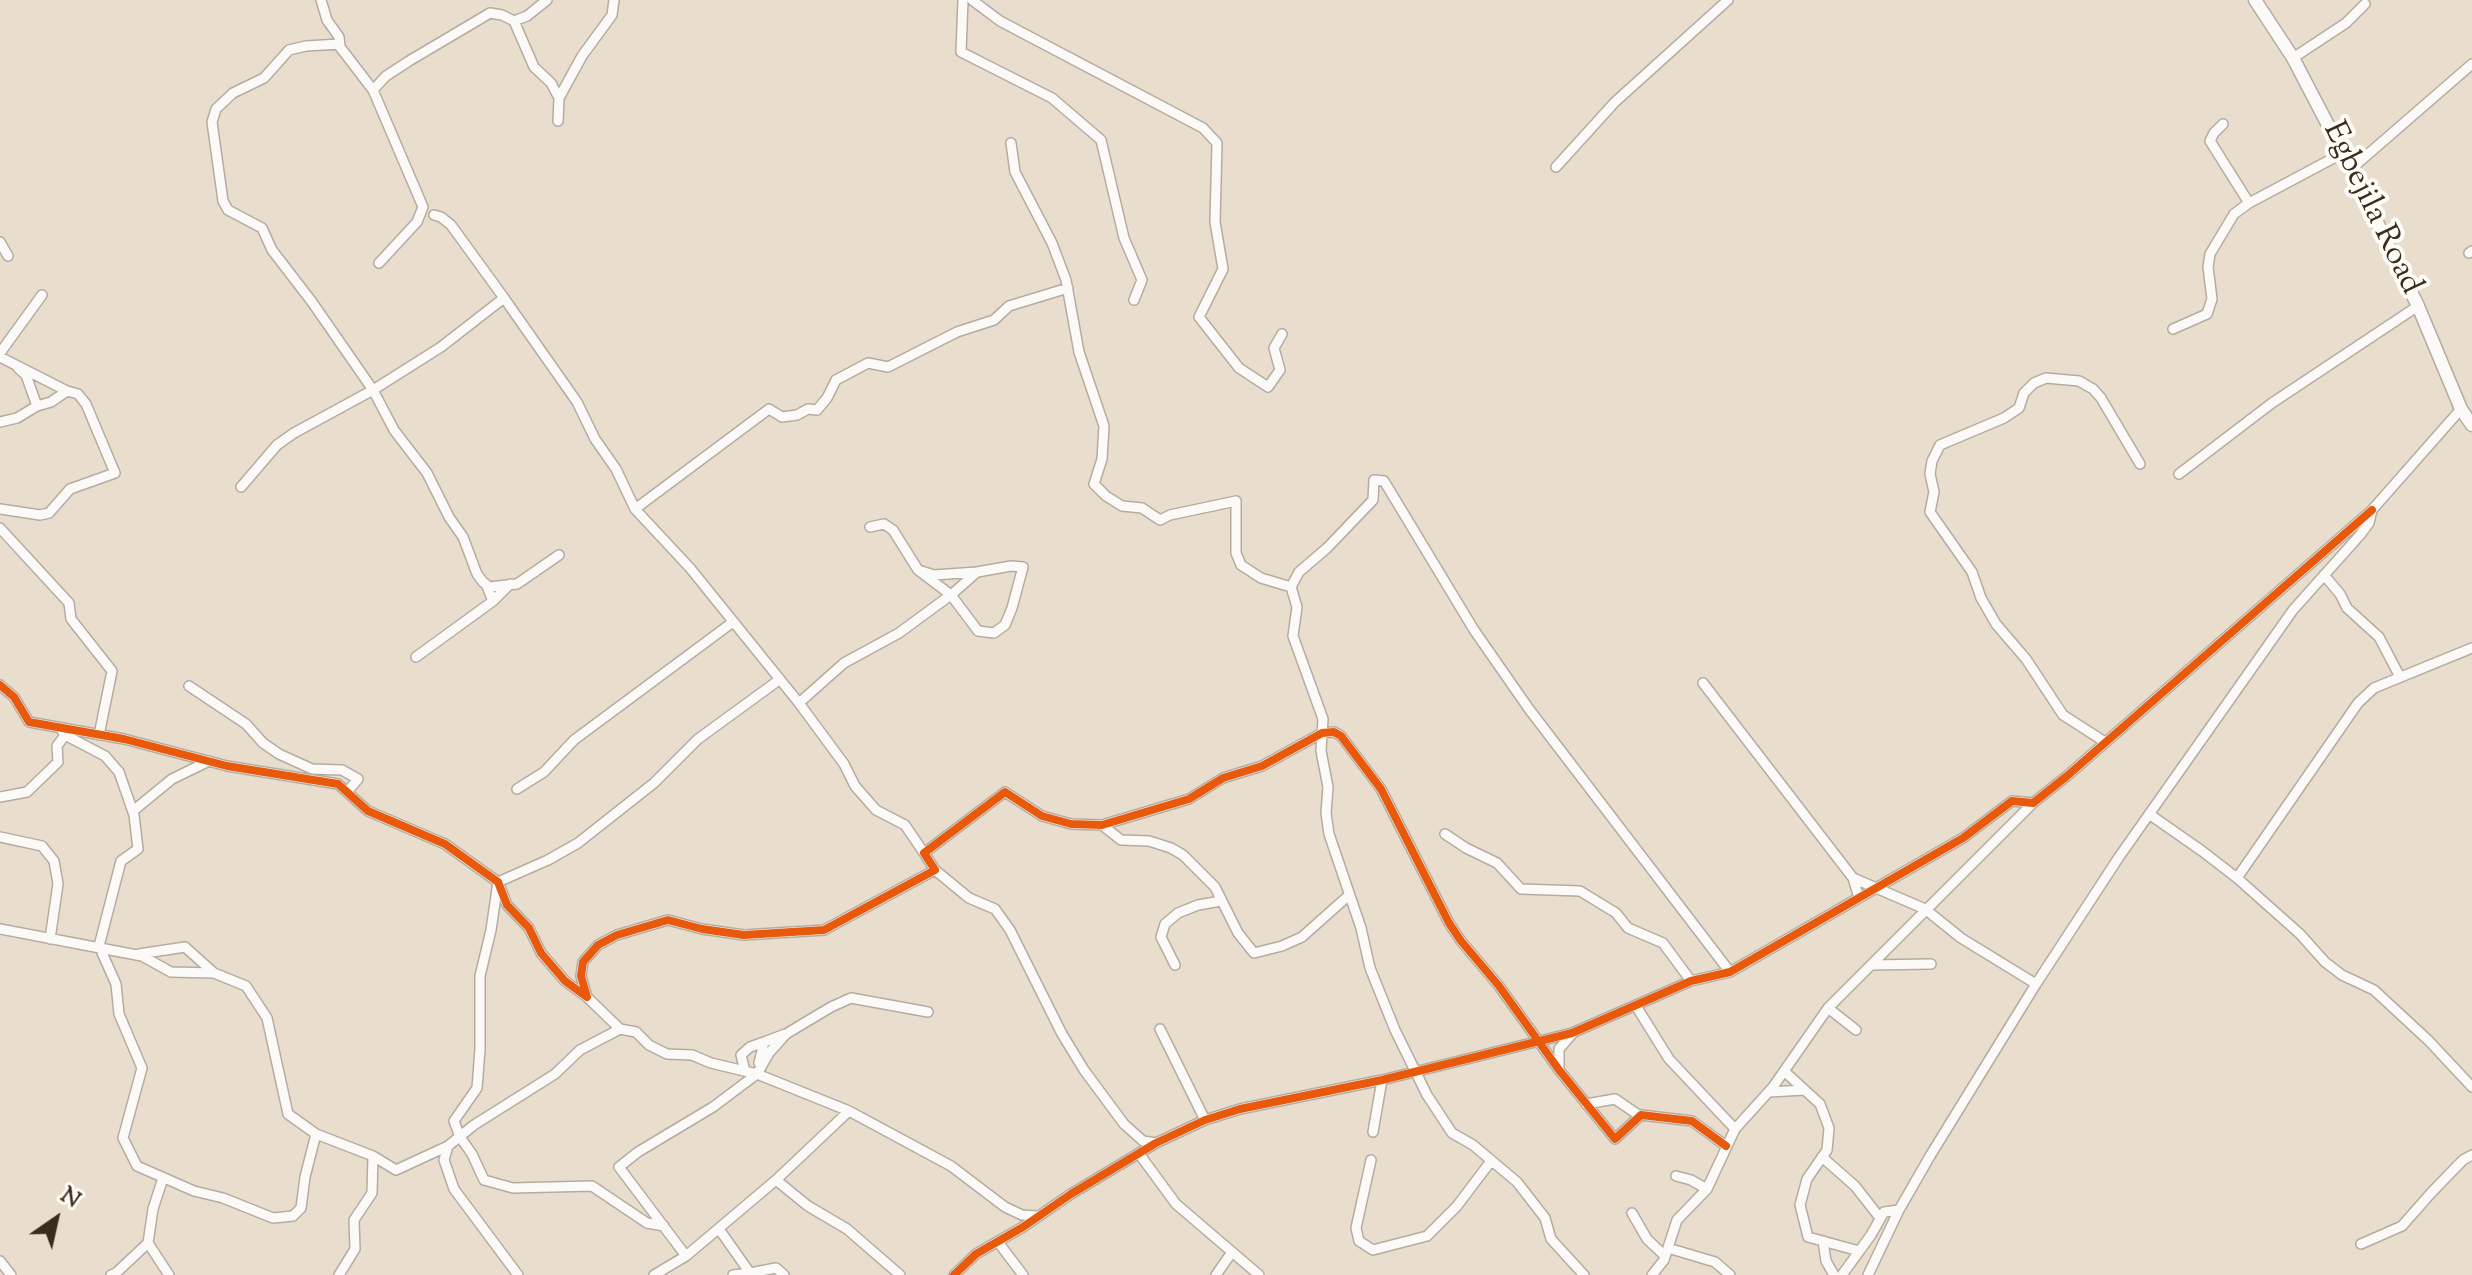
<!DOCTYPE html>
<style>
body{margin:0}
#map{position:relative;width:2472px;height:1275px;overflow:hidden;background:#e9dece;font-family:"Sorts Mill Goudy",serif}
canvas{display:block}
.north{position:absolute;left:16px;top:1179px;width:80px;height:80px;-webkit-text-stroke:6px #fdfcf7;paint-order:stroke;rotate:34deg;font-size:22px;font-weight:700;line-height:32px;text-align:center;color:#3b2a1e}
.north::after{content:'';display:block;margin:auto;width:28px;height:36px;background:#3b2a1e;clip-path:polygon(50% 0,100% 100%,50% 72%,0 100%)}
</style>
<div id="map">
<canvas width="2472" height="1275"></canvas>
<div class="north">N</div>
</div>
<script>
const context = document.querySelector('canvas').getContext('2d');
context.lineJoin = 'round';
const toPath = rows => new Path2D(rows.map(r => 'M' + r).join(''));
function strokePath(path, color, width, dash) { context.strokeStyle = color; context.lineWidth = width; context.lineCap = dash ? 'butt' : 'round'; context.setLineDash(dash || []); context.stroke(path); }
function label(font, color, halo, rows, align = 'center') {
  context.font = font + ' "Sorts Mill Goudy",serif'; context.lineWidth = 8; context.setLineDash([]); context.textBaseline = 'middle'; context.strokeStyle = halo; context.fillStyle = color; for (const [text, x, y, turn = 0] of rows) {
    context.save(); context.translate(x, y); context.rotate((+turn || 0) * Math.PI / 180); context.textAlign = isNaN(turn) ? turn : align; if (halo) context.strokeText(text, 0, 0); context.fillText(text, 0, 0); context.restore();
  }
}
const street = toPath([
 [321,0,327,20,339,37,340,47,373,90,423,207,417,222,379,263],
 [963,0,961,52,1052,98,1101,140,1124,238,1142,280,1134,300],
 [972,0,1000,21,1203,128,1217,143,1215,222,1223,269,1199,317,1239,368,1268,387,1280,370,1274,348,1282,334],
 [514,21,534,67,551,83,559,98,582,56,612,15,614,0],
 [340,44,306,46,289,50,264,78,233,93,216,109,212,122,223,201,228,210,262,228,272,250,312,302,373,390,441,347,504,298,451,225,441,217,434,215],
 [2293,58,2346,23,2365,4],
 [373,90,386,76,409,61,490,13,502,15,514,21,527,16,547,0],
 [558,121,559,98],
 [2223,124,2214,133,2210,141,2249,203,2343,153],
 [1011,143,1015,172,1052,243,1066,280,1079,352,1104,426,1102,459,1094,484,1106,496,1122,506,1142,508,1160,520,1170,515,1236,501,1236,553,1241,565,1261,578,1291,587],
 [1556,167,1615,102,1728,0],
 [2351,169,2472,64],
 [0,242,8,256],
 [2469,253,2472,251],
 [504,298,577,402,595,439,616,469,635,509,690,568,799,703,844,764,855,786,876,810,905,825,924,853],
 [2173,329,2207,314,2212,299,2208,267,2210,254,2234,214,2249,203],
 [0,353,42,295],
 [0,357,67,391,51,402,37,406,26,375,18,368],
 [0,422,17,418,37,406],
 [2179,474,2272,403,2418,306],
 [241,487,277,445,294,433,373,390,394,430,427,473,449,517,463,537,477,574,483,582,489,587,517,584,559,555],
 [0,509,40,515,49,513,70,489,115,473,86,404,78,394,67,391],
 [635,509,769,409,782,417,797,415,808,409,817,410,827,398,836,380,868,363,888,367,957,332,994,320,1009,306,1068,288],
 [870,527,884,524,893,530,918,570,934,575,977,572],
 [0,528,69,603,71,619,112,671,99,735],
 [2324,575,2340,594,2347,608,2379,637,2400,677],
 [486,584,493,601,510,584],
 [416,657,493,601],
 [1703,683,1853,878,1859,898],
 [0,685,14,697,29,722,124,739,227,766,338,784,368,811,445,844,498,882,507,905,529,928,541,953,565,981,587,997,581,976,583,962,598,945,617,935,668,920,702,929,744,935,824,930,935,870,924,853,1005,792,1042,816,1071,824,1102,825,1189,799,1223,778,1262,766,1322,733,1334,732,1341,736,1381,789,1449,923,1461,941,1499,986,1559,1070,1615,1139,1641,1115,1692,1121,1726,1146],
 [189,686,246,724,263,743,279,754,312,769,342,770,358,779,348,791],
 [799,703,844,663,899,633,948,597,951,595,977,572,1011,566,1023,567,1012,608,1005,625,994,633,978,631,951,595,918,570],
 [61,729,65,735,105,756,119,772,134,815,138,849,121,861,99,946,116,984,119,1014,142,1068,123,1138,137,1166,194,1191,223,1198,273,1218,293,1216,301,1208,305,1177,316,1134,373,1156,396,1170,448,1146,474,1125,555,1074,580,1050,620,1029],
 [2105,742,2063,715,2026,659,1996,624,1981,598,1972,572,1930,512,1934,492,1930,474,1932,461,1940,445,2004,418,2019,408,2024,393,2034,383,2046,378,2079,381,2093,389,2101,398,2140,464],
 [517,789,544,772,574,740,733,622],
 [0,797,27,792,58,762,57,746,65,735],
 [133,811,172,779,209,761],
 [2149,814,2202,851,2237,878,2300,934,2325,962,2342,975,2374,990,2429,1041,2472,1087],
 [1102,825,1121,840,1149,841,1171,848,1183,855,1215,887,1238,933,1254,953,1282,946,1302,937,1348,896],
 [1445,834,1466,848,1497,863,1521,889,1580,891,1616,913,1628,928,1663,943,1691,981],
 [0,837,42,846,54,861,58,884,50,939],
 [935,870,969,898,995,909,1010,930,1062,1034,1084,1070,1124,1124,1143,1141,1156,1143],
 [1853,878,1925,909,1961,938,2036,984],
 [2237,878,2358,703,2374,688,2472,648],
 [0,929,142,956,171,972,214,973,246,986,267,1018,288,1114,316,1134],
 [139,954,185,947,214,973],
 [1175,965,1161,937,1165,924,1178,913,1198,905,1221,901],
 [1872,965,1931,964],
 [587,997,620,1029,636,1032,649,1045,667,1054,692,1055,711,1063,757,1074,849,1111,951,1166,1005,1207,1022,1215,1037,1216],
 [1636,1006,1669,1059,1735,1129],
 [1828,1008,1856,1030],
 [1160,1029,1205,1120],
 [759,1063,764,1042,785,1034],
 [1559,1070,1559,1049,1572,1034],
 [745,1071,741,1055,750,1047,764,1042],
 [1784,1071,1820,1104,1829,1128,1827,1150,1807,1179,1800,1205,1808,1237,1859,1251],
 [1769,1092,1804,1090],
 [1586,1104,1615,1099,1640,1116],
 [1373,1132,1382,1080],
 [448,1146,444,1160,454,1189,518,1275],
 [1140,1155,1176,1204,1259,1275],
 [1822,1157,1855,1186,1880,1218],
 [1371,1160,1356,1228,1359,1241,1373,1250,1427,1236,1457,1206,1491,1161],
 [1676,1176,1691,1180,1707,1189],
 [163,1178,153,1209,148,1243,169,1275],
 [776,1180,849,1111],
 [1632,1213,1647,1239,1665,1256],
 [664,1226,647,1223,592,1186,513,1188,484,1180,472,1154,460,1137,454,1121,477,1088,480,1049,480,976,491,930,498,882,548,860,578,843,654,783,698,739,779,680],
 [719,1229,750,1273,776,1268,784,1275],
 [1823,1241,1826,1261,1834,1275],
 [998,1242,1023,1275],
 [2361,1244,2402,1226,2431,1193,2463,1160,2472,1155],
 [1668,1248,1715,1262,1730,1275],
 [686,1256,619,1167,638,1152,713,1107,757,1074,769,1053,786,1034,831,1007,851,998,928,1012],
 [0,1261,11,1275],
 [111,1275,116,1273,148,1243],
 [339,1275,355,1249,354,1220,372,1193,373,1156],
 [654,1275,686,1256,776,1180,808,1206,847,1229,900,1275],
 [733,1275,750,1273],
 [954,1275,976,1254,1023,1227,1071,1194,1156,1143,1205,1120,1240,1109,1382,1080,1572,1033,1691,981,1730,972,1963,838,2012,801,2033,803,2067,776,2372,510],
 [1216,1275,1232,1252],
 [1584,1275,1551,1239,1545,1218,1517,1182,1473,1145,1452,1133,1427,1095,1395,1030,1370,968,1361,928,1329,834,1326,813,1328,787,1321,751,1323,719,1293,636,1297,607,1291,587,1299,572,1327,548,1373,500,1374,480,1384,481,1474,630,1529,709,1730,972],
 [1652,1275,1664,1260,1677,1220,1707,1189,1735,1129,1773,1087,1828,1008,2033,803],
 [1842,1275,1871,1235,1884,1212,1899,1210],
 [1868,1275,1899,1210,1930,1156,2036,984,2119,857,2293,610,2360,535,2369,523,2372,510,2461,409]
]);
const secondary = toPath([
 [2255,0,2293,58,2351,169,2418,306,2461,409,2472,425]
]);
const cycleway = toPath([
 [0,685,14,697,29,722,124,739,227,766,338,784,368,811,445,844,498,882,507,905,529,928,541,953,565,981,587,997,581,976,583,962,598,945,617,935,668,920,702,929,744,935,824,930,935,870,924,853,1005,792,1042,816,1071,824,1102,825,1189,799,1223,778,1262,766,1322,733,1334,732,1341,736,1381,789,1449,923,1461,941,1499,986,1559,1070,1615,1139,1641,1115,1692,1121,1726,1146],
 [954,1275,976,1254,1023,1227,1071,1194,1156,1143,1205,1120,1240,1109,1382,1080,1572,1033,1691,981,1730,972,1963,838,2012,801,2033,803,2067,776,2372,510]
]);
const streetNames = [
 ["Egbejila Road",2370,209,64]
];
strokePath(street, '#b5aca1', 12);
strokePath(secondary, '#b5aca1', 15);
strokePath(street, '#fcfaf8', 9);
strokePath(secondary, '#fcfaf8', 12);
strokePath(cycleway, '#e8590c', 8);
label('32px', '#3b2a1e', '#fdfcf7', streetNames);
</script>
